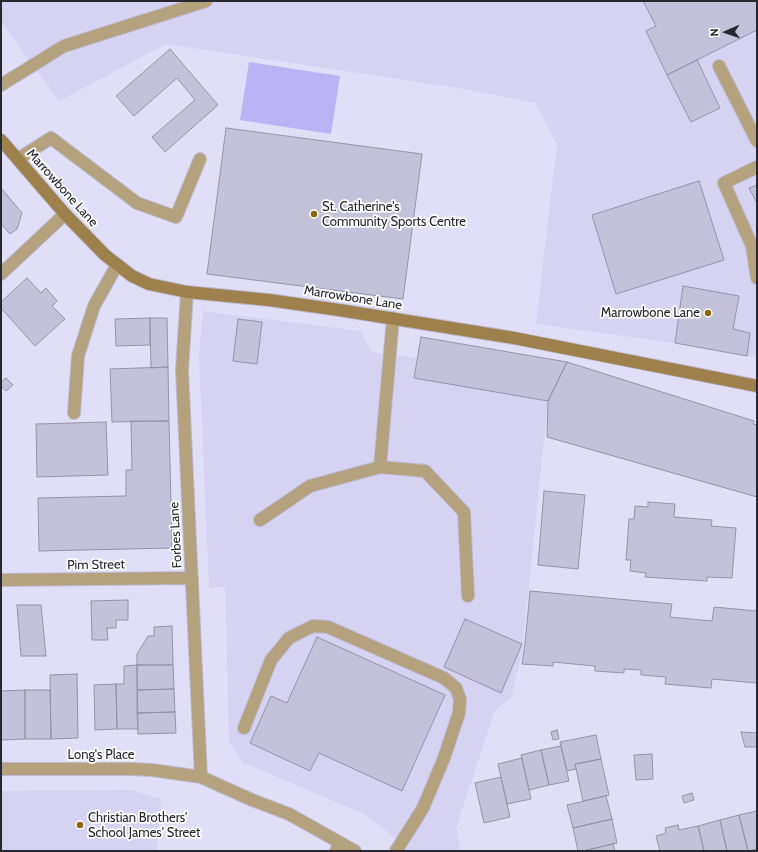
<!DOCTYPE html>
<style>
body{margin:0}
#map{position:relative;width:758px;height:852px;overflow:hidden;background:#e1dff8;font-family:Cabin,sans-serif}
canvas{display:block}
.frame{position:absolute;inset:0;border:2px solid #272730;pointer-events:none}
.north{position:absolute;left:706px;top:12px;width:40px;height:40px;-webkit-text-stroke:3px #fff;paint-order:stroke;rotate:268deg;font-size:11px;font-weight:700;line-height:16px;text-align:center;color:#272730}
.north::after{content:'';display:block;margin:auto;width:14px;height:18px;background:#272730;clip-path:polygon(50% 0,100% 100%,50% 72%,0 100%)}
</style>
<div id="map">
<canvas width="758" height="852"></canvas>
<div class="frame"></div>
<div class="north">N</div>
</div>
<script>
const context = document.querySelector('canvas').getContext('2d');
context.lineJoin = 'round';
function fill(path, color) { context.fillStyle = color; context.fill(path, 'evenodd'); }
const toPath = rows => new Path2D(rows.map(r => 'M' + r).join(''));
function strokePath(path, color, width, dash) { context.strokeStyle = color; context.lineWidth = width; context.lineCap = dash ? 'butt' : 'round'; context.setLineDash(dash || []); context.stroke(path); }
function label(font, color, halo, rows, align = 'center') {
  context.font = font + ' Cabin,sans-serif'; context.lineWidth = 3.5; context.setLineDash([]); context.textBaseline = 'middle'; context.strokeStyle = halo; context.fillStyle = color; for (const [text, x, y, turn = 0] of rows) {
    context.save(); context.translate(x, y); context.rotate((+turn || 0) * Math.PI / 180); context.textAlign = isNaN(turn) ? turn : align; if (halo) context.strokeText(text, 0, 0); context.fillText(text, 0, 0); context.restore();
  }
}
const built = toPath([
 [1,1,757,1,757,358,747,356,750,333,733,329,683,287,675,343,536,324,557,144,535,103,464,89,166,44,59,101,1,22],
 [203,311,360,331,372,352,417,358,422,339,567,362,548,401,522,653,511,698,495,710,456,828,461,851,407,851,401,844,388,832,364,814,242,762,229,742,225,587,209,588,199,355],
 [131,790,161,799,157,851,1,851,1,791]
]);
const green = toPath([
 [249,62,340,76,331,134,240,120]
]);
const building = toPath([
 [643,1,757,1,757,30,667,75,646,31,656,26,643,1],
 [170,49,218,105,165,152,152,137,195,100,177,78,134,116,116,96,170,49],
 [697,60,720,108,691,122,667,75,697,60],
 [226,128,422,154,403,299,207,274,226,128],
 [699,181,724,260,616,294,592,215,699,181],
 [757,185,757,203,749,188,757,185],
 [1,188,22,213,17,229,10,234,1,224,1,188],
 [27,278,41,293,46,288,57,301,52,306,65,319,35,346,1,308,1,302,27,278],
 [683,286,739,296,733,329,750,333,747,356,675,343,683,286],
 [150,318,150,345,116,346,115,319,150,318],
 [150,318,167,318,168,367,151,368,150,318],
 [238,319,262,322,257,364,233,361,238,319],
 [421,337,567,362,548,401,414,378,421,337],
 [567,362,754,421,753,424,757,425,757,497,547,437,548,401,567,362],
 [168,367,169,421,112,422,110,369,168,367],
 [6,378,13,385,6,391,1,386,1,382,6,378],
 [131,421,169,421,172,548,39,551,38,498,126,496,126,470,132,470,131,421],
 [106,422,108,475,37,477,36,424,106,422],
 [544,491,585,495,578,569,538,565,544,491],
 [648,502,675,504,674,517,712,520,711,526,736,528,732,578,707,577,707,581,645,577,646,573,630,571,631,560,626,560,629,519,634,519,635,506,648,507,648,502],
 [530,591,672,604,670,617,712,621,714,607,757,611,757,683,712,679,711,688,665,684,666,677,641,675,641,670,624,669,624,673,595,671,595,666,553,662,553,666,522,664,525,644,530,591],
 [128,600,128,620,116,620,116,628,107,628,108,640,92,640,91,601,128,600],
 [17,605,41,605,46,656,21,656,17,605],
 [465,619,522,644,501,693,444,667,465,619],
 [172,626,173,665,137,665,137,654,148,636,154,636,154,627,172,626],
 [317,637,445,695,402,791,319,753,310,771,250,743,271,696,287,703,317,637],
 [137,665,173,665,174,689,137,690,137,665],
 [137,665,138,729,117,729,116,684,124,684,124,666,137,665],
 [77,674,78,738,51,739,50,675,77,674],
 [116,684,117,729,95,730,94,685,116,684],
 [174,689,175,712,137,713,137,690,174,689],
 [25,690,25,739,1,740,1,691,25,690],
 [25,690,50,690,51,739,25,739,25,690],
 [175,712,176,733,138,734,137,713,175,712],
 [557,730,559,739,553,740,551,732,557,730],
 [741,732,757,733,757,747,745,747,741,732],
 [596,735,601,759,575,764,576,769,567,771,560,742,596,735],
 [561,746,569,781,549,785,541,750,561,746],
 [541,750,549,785,529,790,521,755,541,750],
 [652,754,653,779,636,780,634,755,652,754],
 [522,758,531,799,507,804,498,764,522,758],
 [601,759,609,795,583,801,575,764,601,759],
 [501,777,510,817,484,823,475,783,501,777],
 [692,793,694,800,684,803,682,796,692,793],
 [606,796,612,819,573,828,567,805,606,796],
 [757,811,757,849,748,851,739,815,757,811],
 [739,815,748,851,727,851,720,820,739,815],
 [612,819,617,843,583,851,578,851,573,828,612,819],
 [720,820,727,851,704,851,698,826,720,820],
 [678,825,679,830,698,826,704,851,660,851,656,836,666,833,665,828,678,825],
 [613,844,615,851,583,851,613,844]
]);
const service = toPath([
 [719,66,757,141],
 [1,85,64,46,206,1],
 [18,159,51,138,137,203,176,217,200,159],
 [757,167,724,183,752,246,757,278],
 [74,413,78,356,94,306,117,265],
 [380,467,425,471,464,512,468,596],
 [260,520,310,486,380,467,393,318],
 [244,728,271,660,289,638,313,626,328,627,444,678,456,688,460,699,459,713,444,758,423,808,396,851],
 [336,851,340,843]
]);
const minor = toPath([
 [1,274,65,214],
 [187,292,182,370,201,777],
 [1,580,192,578],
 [1,769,133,769,152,770,201,777,252,800,289,814,355,851]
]);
const secondary = toPath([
 [1,140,65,214,105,255,132,276,149,284,187,292,269,300,339,310,514,338,757,386]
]);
const markers = [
 [314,214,4,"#8e670a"],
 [708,313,4,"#8e670a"],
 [80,825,4,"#8e670a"]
];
const streetNames = [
 ["Marrowbone Lane",62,188,48],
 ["Marrowbone Lane",353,298,9],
 ["Forbes Lane",176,535,-93],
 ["Pim Street",96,565,-1],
 ["Long's Place",101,755]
];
const poiNames = [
 ["St. Catherine's",322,207],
 ["Community Sports Centre",322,222],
 ["Marrowbone Lane",700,313,"right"],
 ["Christian Brothers'",88,818],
 ["School James' Street",88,833]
];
fill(built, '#d5d2f2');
fill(green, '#bab3f5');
fill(building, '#c4c2db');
strokePath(building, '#9493aa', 1);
strokePath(service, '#bcbad0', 14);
strokePath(minor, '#bcbad0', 14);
strokePath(secondary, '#bcbad0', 14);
strokePath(service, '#b4a17e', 12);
strokePath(minor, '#b4a17e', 12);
strokePath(secondary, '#9d804b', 12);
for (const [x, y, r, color] of markers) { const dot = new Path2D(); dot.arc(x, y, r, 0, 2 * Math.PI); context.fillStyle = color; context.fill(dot); strokePath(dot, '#fff', 1.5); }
label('13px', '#272730', '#fff', streetNames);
label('13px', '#272730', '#fff', poiNames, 'left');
</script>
